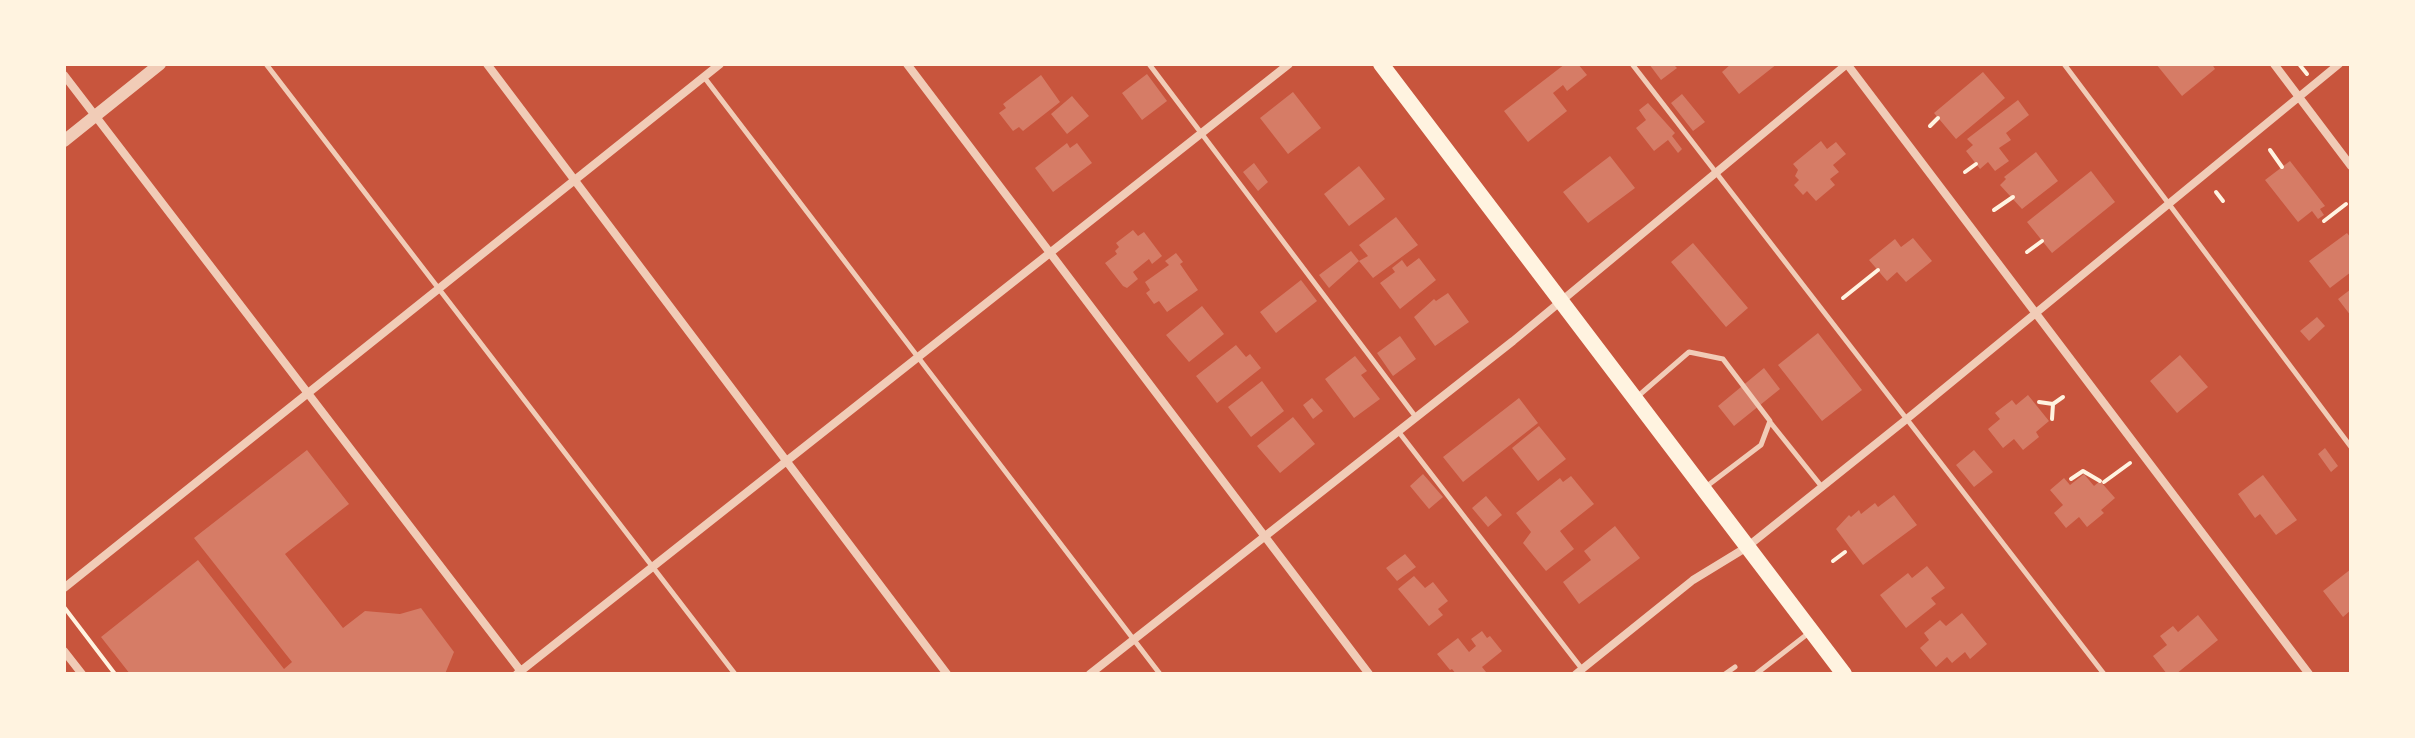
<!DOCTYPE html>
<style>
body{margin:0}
#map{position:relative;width:2415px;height:738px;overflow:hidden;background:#c8553d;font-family:"DejaVu Sans",sans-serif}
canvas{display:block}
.frame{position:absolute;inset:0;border:66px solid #fff3e0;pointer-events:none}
</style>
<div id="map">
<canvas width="2415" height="738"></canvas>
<div class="frame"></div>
</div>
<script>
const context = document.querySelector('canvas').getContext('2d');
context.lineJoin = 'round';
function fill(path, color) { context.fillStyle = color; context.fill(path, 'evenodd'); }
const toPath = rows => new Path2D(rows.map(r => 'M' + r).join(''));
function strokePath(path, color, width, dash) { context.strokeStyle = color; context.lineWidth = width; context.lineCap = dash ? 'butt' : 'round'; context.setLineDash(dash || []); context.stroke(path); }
const building = toPath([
 [1565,64,1578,64,1587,75,1567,91,1563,85,1553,93,1567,111,1528,142,1504,111],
 [1649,64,1673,64,1677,68,1661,80],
 [1731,64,1777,64,1739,94,1722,72],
 [2156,64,2212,64,2215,69,2182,96],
 [1983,72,2005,98,1956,139,1934,113],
 [1147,74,1167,101,1142,120,1122,93],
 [1041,75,1060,102,1023,131,1019,127,1013,131,999,113,1006,108,1003,104],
 [1293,92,1321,128,1288,154,1260,118],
 [1682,94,1705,122,1693,131,1671,103],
 [1072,96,1089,116,1067,134,1051,114],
 [2018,100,2029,115,2006,133,2011,140,1999,148,2009,161,1995,171,1988,162,1980,169,1966,151,1973,145,1967,139],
 [1648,103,1675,133,1672,136,1682,149,1678,153,1668,140,1654,151,1636,128,1646,120,1639,110],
 [1821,141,1827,149,1836,142,1846,154,1833,165,1839,172,1830,179,1835,185,1816,201,1807,191,1803,195,1794,185,1799,180,1795,176,1798,170,1793,164],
 [1067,143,1070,148,1077,143,1092,163,1053,192,1035,168],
 [2036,152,2058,181,2022,209,2000,185,2006,179,2004,177],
 [1610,156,1635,188,1588,223,1563,192],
 [2290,161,2325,206,2320,209,2324,215,2318,219,2312,211,2298,222,2265,180],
 [1254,163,1268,182,1258,191,1243,172],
 [1359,166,1385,199,1349,226,1324,194],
 [2091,171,2115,202,2052,253,2027,222],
 [1396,217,1418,245,1373,278,1359,261,1368,256,1359,245],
 [1133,230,1138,236,1144,232,1162,256,1152,264,1149,259,1133,272,1138,279,1127,288,1123,286,1105,263,1117,254,1115,251,1119,247,1116,243],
 [2347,233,2351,238,2351,272,2330,288,2309,261],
 [1913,238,1932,261,1906,282,1897,272,1887,281,1869,260,1895,239,1901,247],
 [1693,243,1748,308,1726,327,1671,262],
 [1351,251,1359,261,1329,288,1319,275],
 [1176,253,1183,262,1180,264,1198,290,1167,312,1159,301,1154,304,1146,293,1150,290,1145,282,1169,265,1165,261],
 [1419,258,1436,280,1400,309,1380,283,1395,272,1392,268,1402,260,1407,267],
 [1301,280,1317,301,1276,333,1260,312],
 [2351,289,2351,316,2338,299],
 [1448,293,1469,322,1435,346,1414,317,1434,299,1436,301],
 [1202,306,1224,334,1189,362,1166,335],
 [2317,317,2325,326,2309,341,2300,331],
 [1818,333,1862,390,1822,421,1778,365],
 [1400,336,1416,359,1393,376,1377,353],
 [1236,345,1246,357,1250,354,1261,368,1217,403,1196,376],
 [2180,355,2208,387,2177,413,2150,381],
 [1355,356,1367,371,1361,375,1380,399,1354,418,1325,379],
 [1764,368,1780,389,1734,426,1718,406],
 [1262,381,1284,411,1251,437,1228,407],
 [2028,395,2049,421,2036,432,2039,437,2023,450,2014,439,2003,448,1988,429,2000,419,1995,413,2012,400,2016,405],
 [1312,398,1323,411,1313,419,1303,405],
 [1519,398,1538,423,1463,482,1443,457],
 [1293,417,1315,444,1280,473,1257,446],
 [1539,426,1566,459,1538,481,1512,448],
 [2325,448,2338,466,2331,472,2318,454],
 [307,450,349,504,285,554,343,628,365,611,400,614,421,608,454,652,445,674,130,674,101,637,198,560,284,669,292,662,194,538],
 [1974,450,1993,472,1974,487,1956,465],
 [1423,474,1443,497,1429,509,1410,486],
 [2084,474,2094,486,2100,481,2115,498,2101,510,2104,513,2087,527,2079,517,2066,528,2054,513,2063,505,2050,490,2064,478,2070,485],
 [2263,475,2297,520,2276,535,2260,514,2255,518,2238,494],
 [1571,476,1594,504,1560,531,1574,549,1546,571,1523,543,1531,532,1516,513,1560,478,1563,482],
 [1894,495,1917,525,1863,565,1836,529,1849,515,1851,517,1859,510,1861,514,1875,503,1878,507],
 [1486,496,1502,515,1488,527,1472,508],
 [1615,526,1640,558,1579,604,1563,582,1591,560,1584,551],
 [1405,554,1416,567,1397,581,1386,568],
 [1927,566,1945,588,1931,598,1936,604,1906,628,1880,595,1908,573,1912,578],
 [2351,569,2351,610,2343,617,2323,591],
 [1414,576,1425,588,1433,582,1448,601,1438,609,1443,615,1429,626,1398,589],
 [1962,613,1987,644,1970,659,1965,652,1952,663,1947,657,1936,667,1920,648,1929,640,1924,633,1940,620,1946,626],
 [2198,615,2218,640,2176,674,2167,674,2153,656,2167,645,2160,636,2173,626,2178,632],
 [1482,631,1487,638,1490,636,1502,651,1482,667,1486,672,1456,674,1452,669,1450,670,1437,654,1458,638,1469,652,1476,646,1471,639]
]);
const path = toPath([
 [2299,64,2307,74],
 [1930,126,1938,118],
 [2270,150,2282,167],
 [1965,172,1976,164],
 [2216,192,2223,201],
 [1994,210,2013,197],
 [2324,221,2346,204],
 [2027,252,2042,241],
 [1843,298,1878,270],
 [2039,402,2053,404],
 [2052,419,2053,404,2063,397],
 [2071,479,2083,471,2100,481],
 [2104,482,2130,463],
 [1833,561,1845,552],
 [64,607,115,674]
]);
const service = toPath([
 [266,64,735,674],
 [1149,64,1415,416],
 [1632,64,2104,674],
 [2064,64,2351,447],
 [704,77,1160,674],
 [1637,397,1689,352,1723,359,1770,421,1761,445,1707,486],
 [1770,422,1822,487],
 [1398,431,1582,669],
 [1725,674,1735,667],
 [1756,674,1810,632]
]);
const minor = toPath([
 [487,64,947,674],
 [907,64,1369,674],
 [1847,64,2309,674],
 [2274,64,2351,166],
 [64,75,523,674],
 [64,588,720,64],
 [64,651,82,674],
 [517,674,1289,64],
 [1090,674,1513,341,1847,64],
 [1576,674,1693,580,1747,547,1908,418,2339,64]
]);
const tertiary = toPath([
 [64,141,160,64]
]);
const trunk = toPath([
 [1381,64,1844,674]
]);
fill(building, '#d67c66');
strokePath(path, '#fff3e0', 4);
strokePath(service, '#f1ccb7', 5);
strokePath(minor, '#f1ccb7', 8);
strokePath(tertiary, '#f1ccb7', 12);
strokePath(trunk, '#fff3e0', 16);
</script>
